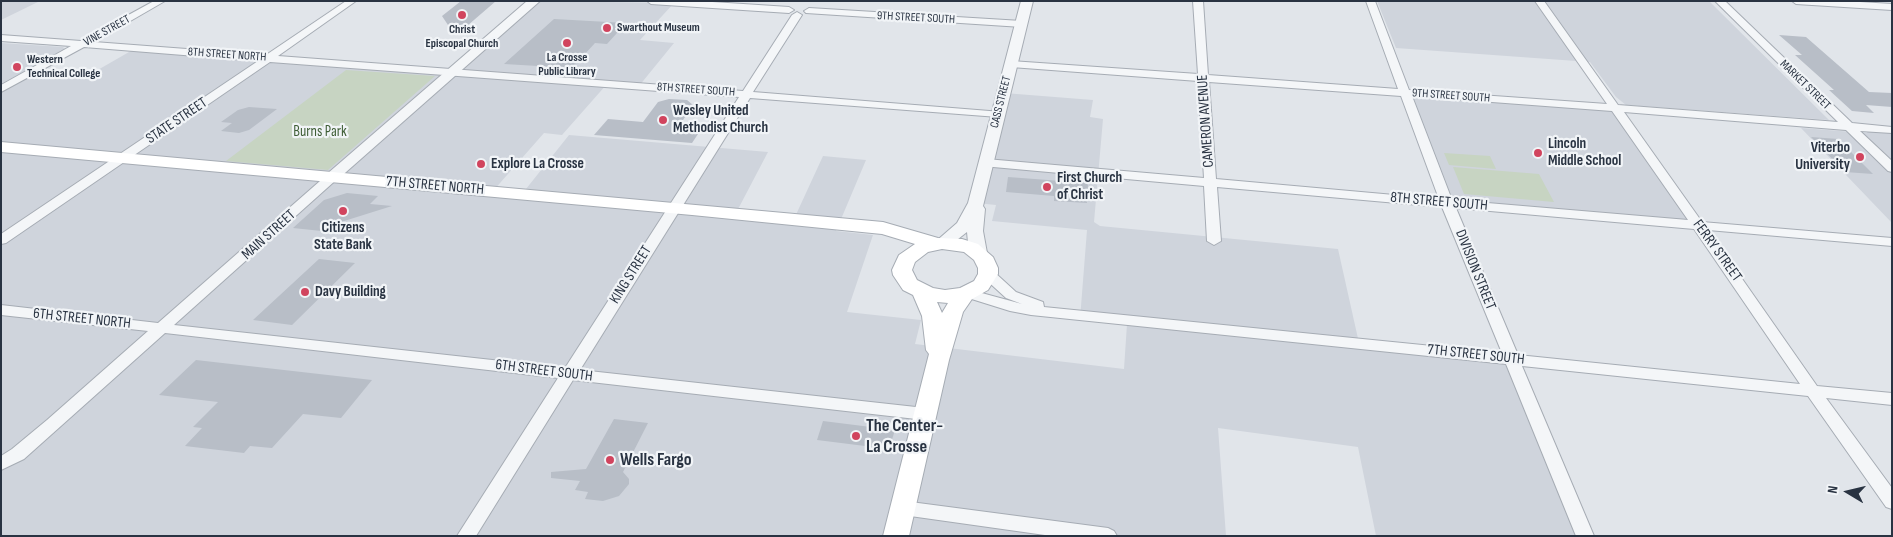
<!DOCTYPE html>
<style>
body{margin:0}
#map{position:relative;width:1893px;height:537px;overflow:hidden;background:#e1e5ea;font-family:"Sofia Sans Condensed",sans-serif}
canvas{display:block}
.frame{position:absolute;inset:0;border:2px solid #293342;pointer-events:none}
.north{position:absolute;left:1823px;top:467px;width:50px;height:50px;-webkit-text-stroke:4px #f1f4f7;paint-order:stroke;rotate:279deg;font-size:14px;font-weight:700;line-height:20px;text-align:center;color:#293342}
.north::after{content:'';display:block;margin:auto;width:18px;height:22px;background:#293342;clip-path:polygon(50% 0,100% 100%,50% 72%,0 100%)}
</style>
<div id="map">
<canvas width="1893" height="537"></canvas>
<div class="frame"></div>
<div class="north">N</div>
</div>
<script>
const context = document.querySelector('canvas').getContext('2d');
context.lineJoin = 'round';
function fill(path, color) { context.fillStyle = color; context.fill(path, 'evenodd'); }
const toPath = rows => new Path2D(rows.map(r => 'M' + r).join(''));
function strokePath(path, color, width, dash) { context.strokeStyle = color; context.lineWidth = width; context.lineCap = dash ? 'butt' : 'round'; context.setLineDash(dash || []); context.stroke(path); }
function label(font, color, halo, rows, align = 'center') {
  context.font = font + ' "Sofia Sans Condensed",sans-serif'; context.lineWidth = 4.5; context.setLineDash([]); context.textBaseline = 'middle'; context.strokeStyle = halo; context.fillStyle = color; for (const [text, x, y, turn = 0] of rows) {
    context.save(); context.translate(x, y); context.rotate((+turn || 0) * Math.PI / 180); context.textAlign = isNaN(turn) ? turn : align; if (halo) context.strokeText(text, 0, 0); context.fillText(text, 0, 0); context.restore();
  }
}
const built = toPath([
 [1,1,40,1,1,20],
 [534,1,674,3,640,40,674,43,639,86,607,84,562,135,544,133,493,191,522,194,569,135,768,152,736,213,794,219,823,156,866,160,836,231,873,235,847,312,921,320,915,344,1124,369,1127,324,1080,319,1087,230,992,221,996,205,976,203,1004,93,1093,100,1090,117,1103,119,1094,222,1100,226,1338,249,1359,343,1511,359,1585,536,1376,536,1358,447,1218,428,1226,536,1,536,1,89,36,70,89,75,136,48,453,72],
 [1377,1,1709,1,1829,120,1626,105,1616,97,1590,62,1396,48],
 [1,43,63,47,65,49,1,84],
 [1407,93,1616,108,1698,225,1448,203],
 [1801,128,1867,133,1868,131,1892,131,1892,223]
]);
const green = toPath([
 [346,70,435,76,328,170,226,161],
 [1444,153,1490,156,1496,169,1449,165],
 [1453,167,1539,174,1554,202,1464,194]
]);
const building = toPath([
 [461,1,496,1,467,26,448,25,442,16],
 [554,19,626,23,607,44,595,43,572,68,504,64],
 [1779,35,1806,37,1869,92,1892,93,1892,107,1866,105,1874,113,1852,111,1829,90,1834,90,1795,55,1802,55],
 [669,99,687,100,693,105,679,126,702,128,692,143,594,135,608,119,643,122,658,102],
 [249,107,277,109,249,130,239,133,221,131,232,123,221,122,238,110],
 [1811,137,1838,139,1873,174,1845,172],
 [1008,177,1088,183,1087,203,1054,201,1054,196,1006,192],
 [347,193,378,196,370,204,392,206,341,222,331,232,293,228,324,200],
 [319,259,355,263,292,325,253,320],
 [196,360,372,380,341,418,303,414,272,448,250,446,244,453,185,446,202,428,193,427,218,402,159,395],
 [614,419,648,423,623,472,629,479,629,484,619,496,603,501,585,499,588,492,575,490,580,481,551,478,551,472,586,469],
 [823,421,895,430,889,449,817,440]
]);
const minor = toPath([
 [154,1,165,1,94,42,266,55,346,1,356,1,278,56,743,91,792,15,797,12,802,15,753,92,1002,112,1004,114,998,117,750,98,580,370,925,408,931,410,933,414,931,418,925,420,573,380,476,536,457,536,558,378,165,333,24,459,1,470,1,456,12,449,47,420,148,331,1,315,1,305,158,323,328,174,332,173,338,177,336,180,174,325,565,368,739,97,270,62,6,243,1,244,1,234,258,61,84,47,1,92,1,85,71,46,1,41,1,35,81,41,154,1],
 [647,1,697,1,789,7,794,10,789,13,651,4,647,1],
 [1193,1,1203,1,1208,75,1398,89,1366,1,1375,1,1409,90,1607,104,1535,1,1544,1,1618,105,1838,122,1715,1,1725,1,1852,123,1892,127,1892,133,1860,131,1892,161,1892,172,1888,171,1846,130,1624,112,1702,222,1892,238,1892,246,1708,230,1817,386,1892,393,1892,405,1826,398,1892,488,1892,509,1886,507,1808,396,1522,366,1594,536,1576,536,1506,364,1031,315,1010,311,962,296,960,293,962,290,967,289,1022,304,1006,298,983,277,981,274,983,271,988,270,993,271,1016,292,1043,302,1044,307,1502,353,1442,207,1217,187,1221,241,1214,245,1207,241,1204,186,982,166,980,163,986,159,1204,178,1198,81,1011,67,1006,64,1011,61,1198,74,1193,1],
 [1209,82,1401,96,1439,199,1216,179,1209,82],
 [1412,96,1612,111,1688,220,1452,200,1412,96],
 [1456,208,1694,229,1800,384,1518,355,1456,208],
 [1792,1,1844,1,1892,4,1892,10,1796,4,1792,1],
 [809,8,1022,21,1027,24,1022,27,806,13,804,11,809,8],
 [903,501,1108,528,1114,531,1117,536,1052,536,903,515,897,513,894,508,897,503,903,501]
]);
const tertiary = toPath([
 [527,1,540,1,337,180,327,180,324,177,327,174,527,1],
 [1021,1,1033,1,983,206,985,209,983,231,987,253,984,257,978,258,972,257,969,253,967,232,948,247,936,247,934,243,957,223,968,203,1021,1]
]);
const secondary = toPath([
 [1,142,883,222,938,238,962,239,978,244,993,257,998,268,998,274,988,290,972,299,963,312,949,360,909,536,883,536,929,354,926,350,922,316,913,295,903,290,893,275,892,270,899,255,915,244,882,234,692,215,1,152,1,142],
 [942,249,964,252,974,260,978,268,978,274,974,281,960,288,945,290,933,288,917,280,912,270,915,262,928,252,942,249],
 [937,302,948,303,942,313,937,302]
]);
const markers = [
 [462,15,5,"#d1445e"],
 [607,28,5,"#d1445e"],
 [567,43,5,"#d1445e"],
 [17,67,5,"#d1445e"],
 [663,120,5,"#d1445e"],
 [1538,153,5,"#d1445e"],
 [1860,157,5,"#d1445e"],
 [481,164,5,"#d1445e"],
 [1047,187,5,"#d1445e"],
 [343,211,5,"#d1445e"],
 [305,292,5,"#d1445e"],
 [856,436,5,"#d1445e"],
 [610,460,5,"#d1445e"]
];
const farStreetnames = [
 ["9TH STREET SOUTH",916,18,3],
 ["VINE STREET",107,31,-29],
 ["8TH STREET NORTH",227,55,4],
 ["MARKET STREET",1805,85,44],
 ["8TH STREET SOUTH",696,90,4],
 ["9TH STREET SOUTH",1451,96,4],
 ["CASS STREET",1001,102,-76]
];
const farPoinames = [
 ["Swarthout Museum",617,28],
 ["Christ",462,30,"center"],
 ["Episcopal Church",462,44,"center"],
 ["La Crosse",567,58,"center"],
 ["Public Library",567,72,"center"],
 ["Western",27,60],
 ["Technical College",27,74]
];
const poiNames = [
 ["Wesley United",673,111],
 ["Methodist Church",673,128],
 ["Lincoln",1548,144],
 ["Middle School",1548,161],
 ["Viterbo",1850,148,"right"],
 ["University",1850,165,"right"],
 ["Explore La Crosse",491,164],
 ["First Church",1057,178],
 ["of Christ",1057,195],
 ["Citizens",343,228,"center"],
 ["State Bank",343,245,"center"],
 ["Davy Building",315,292]
];
const streetNames = [
 ["STATE STREET",177,121,-34],
 ["CAMERON AVENUE",1206,121,-94],
 ["7TH STREET NORTH",435,186,5],
 ["8TH STREET SOUTH",1439,202,5],
 ["MAIN STREET",269,235,-42],
 ["FERRY STREET",1717,251,54],
 ["DIVISION STREET",1475,270,68],
 ["KING STREET",631,275,-58],
 ["6TH STREET NORTH",82,319,6],
 ["7TH STREET SOUTH",1476,355,6],
 ["6TH STREET SOUTH",544,371,7]
];
const parkNames = [
 ["Burns Park",320,132]
];
const nearPoinames = [
 ["The Center-",866,426],
 ["La Crosse",866,447],
 ["Wells Fargo",620,460]
];
fill(built, '#cfd4dc');
fill(green, '#c7d4c2');
fill(building, '#b8bec7');
strokePath(minor, '#a6acb4', 2);
strokePath(tertiary, '#a6acb4', 2);
strokePath(secondary, '#a6acb4', 2);
fill(minor, '#f4f6f8');
fill(tertiary, '#f4f6f8');
fill(secondary, '#fff');
for (const [x, y, r, color] of markers) { const dot = new Path2D(); dot.arc(x, y, r, 0, 2 * Math.PI); context.fillStyle = color; context.fill(dot); strokePath(dot, '#f1f4f7', 2); }
label('12px', '#293342', '#f1f4f7', farStreetnames);
label('bold 12px', '#293342', '#f1f4f7', farPoinames, 'left');
label('bold 15px', '#293342', '#f1f4f7', poiNames, 'left');
label('15px', '#293342', '#f1f4f7', streetNames);
label('15px', '#3f5e36', '#f1f4f7', parkNames);
label('bold 18px', '#293342', '#f1f4f7', nearPoinames, 'left');
</script>
